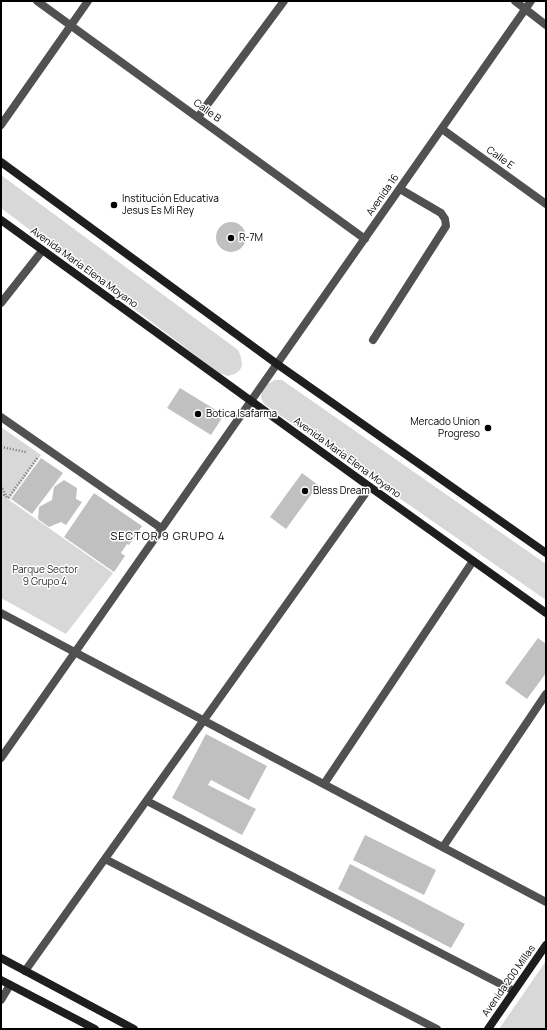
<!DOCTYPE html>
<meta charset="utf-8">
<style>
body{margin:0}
#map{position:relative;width:547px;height:1030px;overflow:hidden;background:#fff;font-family:Manrope,sans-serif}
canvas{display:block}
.frame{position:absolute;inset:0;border:2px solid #000;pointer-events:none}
</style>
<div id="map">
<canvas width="547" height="1030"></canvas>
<div class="frame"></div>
</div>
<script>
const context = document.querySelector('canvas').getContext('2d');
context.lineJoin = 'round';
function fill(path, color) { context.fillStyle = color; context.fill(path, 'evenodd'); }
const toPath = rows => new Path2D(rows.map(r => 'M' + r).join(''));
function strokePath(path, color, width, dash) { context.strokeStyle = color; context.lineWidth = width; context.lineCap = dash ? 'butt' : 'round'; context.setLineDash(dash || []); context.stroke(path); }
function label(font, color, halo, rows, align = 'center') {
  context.font = font + ' Manrope,sans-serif'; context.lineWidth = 3; context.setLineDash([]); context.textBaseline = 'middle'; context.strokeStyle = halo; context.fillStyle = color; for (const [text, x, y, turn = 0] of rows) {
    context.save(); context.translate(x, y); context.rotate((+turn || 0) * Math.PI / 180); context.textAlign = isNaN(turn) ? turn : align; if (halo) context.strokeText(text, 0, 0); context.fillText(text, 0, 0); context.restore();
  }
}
const green = toPath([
 [1,175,238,350,241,357,242,365,240,370,235,374,228,376,219,373,1,208],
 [275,380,282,380,546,564,546,600,264,404,261,398,262,391,266,385],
 [1,427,41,455,9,500,113,573,66,634,1,598],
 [546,961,546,1029,499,1029]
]);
const building = toPath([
 '216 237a15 15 0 1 1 30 0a15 15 0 1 1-30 0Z',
 [180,388,224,415,211,435,167,408],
 [41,458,63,473,32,514,11,499],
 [302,473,318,485,286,529,270,517],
 [64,480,77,488,76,499,82,502,66,525,61,522,49,527,38,519,39,507,52,500,54,487],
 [94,493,142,526,129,545,127,544,121,553,125,556,114,572,64,537],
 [538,638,546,644,546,673,527,699,505,683],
 [206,734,267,766,249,800,211,780,208,785,256,809,242,835,172,798],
 [365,835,436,870,424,895,353,860],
 [350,864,465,924,451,948,338,889]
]);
const path = toPath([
 [1,447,26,452],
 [1,486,6,496],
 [1,493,8,498,38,457]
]);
const lane = toPath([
 [373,340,446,226,445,219,441,213,400,189]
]);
const street = toPath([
 [37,1,365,239],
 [515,1,546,25],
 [198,117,284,1],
 [1,125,88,1],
 [442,129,546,204],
 [1,303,42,251],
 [1,417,161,528],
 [1,613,546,902],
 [1,758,531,1],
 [324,784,473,561],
 [147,801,514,991],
 [443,847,546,694],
 [105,859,437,1029],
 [25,971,370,487],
 [1,1000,10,985]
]);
const secondary = toPath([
 [1,162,277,364,546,553],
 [1,220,370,487,546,613],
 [1,958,134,1029],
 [1,980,95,1029],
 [488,1029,546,945]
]);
const markers = [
 [114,205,4,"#000"],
 [231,238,4,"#000"],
 [198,414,4,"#000"],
 [488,428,4,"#000"],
 [305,491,4,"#000"]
];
const streetNames = [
 ["Calle B",207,111,36],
 ["Calle E",500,158,36],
 ["Avenida 16",383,195,-55],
 ["Avenida María Elena Moyano",84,268,36],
 ["Avenida María Elena Moyano",347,458,36],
 ["Avenida 200 Millas",509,981,-55]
];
const poiNames = [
 ["Institución Educativa",122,199],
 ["Jesus Es Mi Rey",122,211],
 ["R-7M",239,238],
 ["Botica Isafarma",206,414],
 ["Mercado Union",480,422,"right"],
 ["Progreso",480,434,"right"],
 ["Bless Dream",313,491]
];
const parkNames = [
 ["Parque Sector",45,570],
 ["9 Grupo 4",45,582]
];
const neighbourhoodNames = [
 ["SECTOR 9 GRUPO 4",168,537]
];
fill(green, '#d8d8d8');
fill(building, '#c0c0c0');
strokePath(path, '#737373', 2.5, [1, 2]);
strokePath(lane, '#515151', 8);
strokePath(street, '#515151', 8);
strokePath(secondary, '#1e1e1e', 8);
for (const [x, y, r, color] of markers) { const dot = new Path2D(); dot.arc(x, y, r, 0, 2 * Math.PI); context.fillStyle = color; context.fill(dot); strokePath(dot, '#fff', 1.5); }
label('10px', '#000', '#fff', streetNames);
label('10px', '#000', '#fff', poiNames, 'left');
label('10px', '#2f2f2f', '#fff', parkNames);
context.letterSpacing = '1px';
label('11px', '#000', '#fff', neighbourhoodNames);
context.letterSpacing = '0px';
</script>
